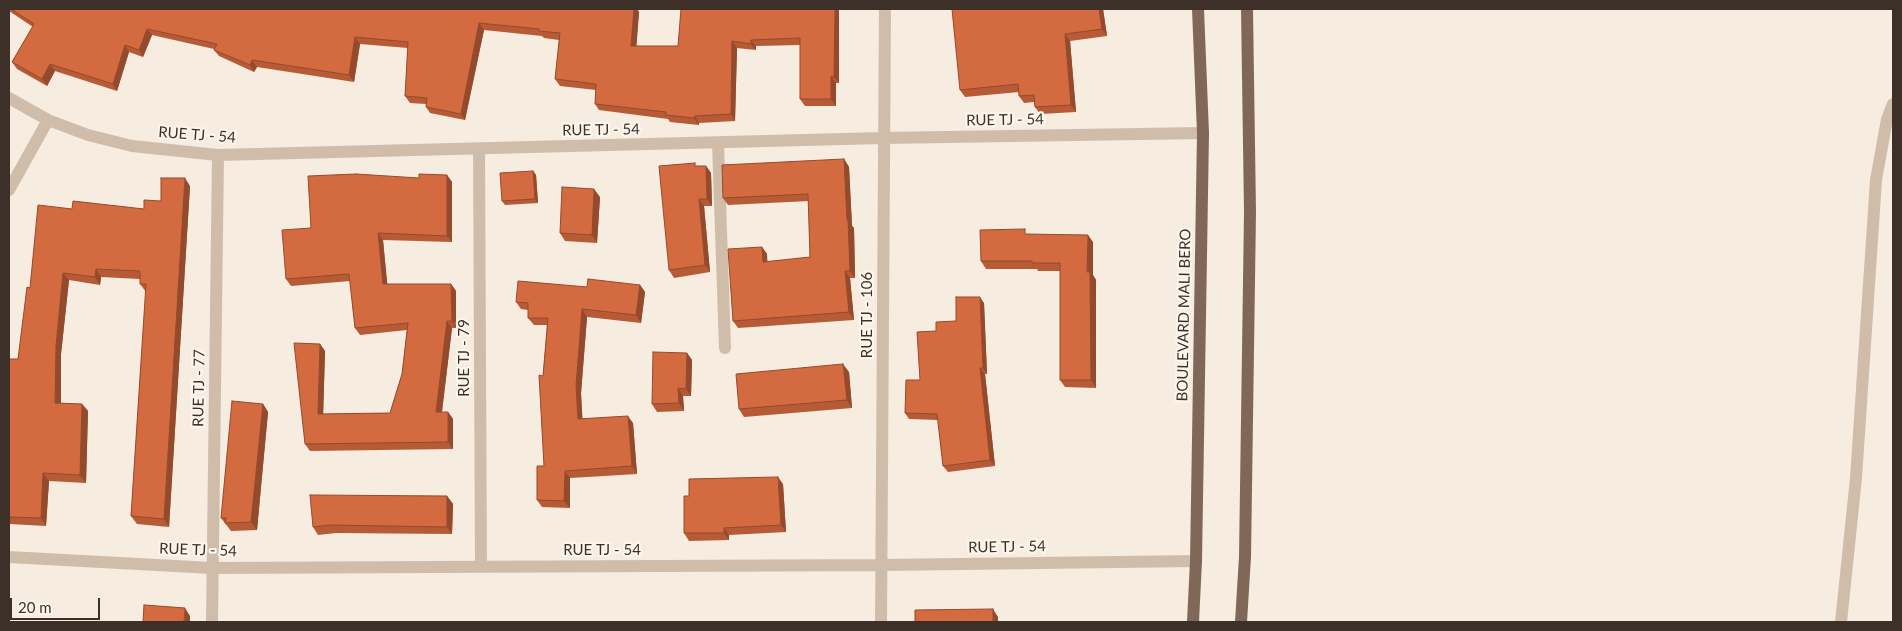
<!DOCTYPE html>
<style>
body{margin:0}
#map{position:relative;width:1902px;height:631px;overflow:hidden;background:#f6ecdf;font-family:Lato,sans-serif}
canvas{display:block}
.frame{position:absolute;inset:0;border:10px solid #3d3029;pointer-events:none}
.scale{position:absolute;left:10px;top:598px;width:90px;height:22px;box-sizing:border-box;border:2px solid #3d3029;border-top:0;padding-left:6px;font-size:15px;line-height:18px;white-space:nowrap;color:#3d3029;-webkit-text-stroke:4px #fcf6ed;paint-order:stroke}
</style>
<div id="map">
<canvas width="1902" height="631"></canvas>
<div class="frame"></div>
<div class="scale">20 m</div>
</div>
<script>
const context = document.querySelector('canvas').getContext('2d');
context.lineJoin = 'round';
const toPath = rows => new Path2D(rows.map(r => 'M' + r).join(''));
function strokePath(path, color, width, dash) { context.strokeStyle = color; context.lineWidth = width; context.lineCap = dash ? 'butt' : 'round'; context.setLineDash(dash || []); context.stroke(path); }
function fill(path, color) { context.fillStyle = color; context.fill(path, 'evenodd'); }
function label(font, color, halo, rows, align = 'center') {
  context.font = font + ' Lato,sans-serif'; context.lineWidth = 4.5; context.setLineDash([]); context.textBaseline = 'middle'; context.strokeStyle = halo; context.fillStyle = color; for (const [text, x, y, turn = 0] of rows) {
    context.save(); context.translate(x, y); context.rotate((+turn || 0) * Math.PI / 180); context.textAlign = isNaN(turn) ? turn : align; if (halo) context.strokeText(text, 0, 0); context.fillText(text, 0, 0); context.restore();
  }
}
const minor = toPath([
 [9,98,48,120,88,135,132,146,218,155,883,138,1203,133],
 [718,143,725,348],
 [479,149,481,567],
 [9,190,48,120],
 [9,557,212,568,882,565,1196,561],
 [212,622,218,155],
 [881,622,885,9],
 [1841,622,1856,478,1876,180,1887,119,1893,104]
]);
const major = toPath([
 [1193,622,1196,561,1203,133,1198,9],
 [1241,622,1245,557,1250,212,1247,9]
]);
const wall = toPath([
 [9,9,637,9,639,12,636,46,678,46,839,9,839,83,836,83,836,106,805,106,800,99,800,45,756,46,756,50,737,48,735,121,699,123,699,125,670,122,668,119,599,110,595,104,596,90,560,86,555,79,559,40,544,38,542,36,484,30,465,120,430,113,426,107,426,104,410,103,405,96,408,48,360,44,354,82,257,67,254,72,219,56,214,50,214,49,152,35,143,57,129,52,117,91,55,71,47,86,17,69,12,62,33,27,9,11],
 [1103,9,1107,36,1070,41,1076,112,1040,114,1035,107,1034,102,1024,103,1019,96,1019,92,965,97,960,90],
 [844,159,849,167,852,226,854,228,855,278,850,278,854,320,738,328,733,321,762,247,767,254,767,262,810,257,809,201,728,205,723,198],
 [697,166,706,166,711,173,712,206,704,206,710,272,674,278,669,270],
 [533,171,536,175,538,203,505,205,502,201],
 [447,175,452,182,452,242,383,240,387,284,451,284,456,291,456,328,452,328,442,412,448,412,453,419,453,449,310,451,305,444,320,344,325,351,323,414,390,413,402,374,407,330,360,335,355,328,350,281,291,286,286,279,311,228,419,178],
 [190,186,169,527,137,524,131,516,146,292,140,284,140,279,101,277,100,285,69,280,61,354,61,403,82,404,88,411,86,483,49,481,46,526,9,524,9,359,18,359,30,288,72,209,144,209],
 [600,197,597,243,565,241,560,233],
 [1028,234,1093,242,1093,275,1096,280,1096,388,1065,387,1060,380,1060,271,1038,271,1037,269,986,269,981,261],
 [640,285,645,292,641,323,587,317,581,393,582,419,633,423,637,474,570,478,570,508,542,507,537,500,544,466,543,376,547,325,534,325,528,318,528,310,521,309,516,302,587,287],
 [984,303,987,374,985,374,995,466,948,472,943,466,938,420,909,419,905,413,920,380,956,321],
 [687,353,692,360,691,396,683,396,684,411,657,412,652,404],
 [849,372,852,408,744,417,739,409],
 [263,404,268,412,257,530,231,531,221,518],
 [783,484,786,532,729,535,729,540,689,541,684,533,689,496],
 [447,496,453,504,452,534,336,533,318,535,313,527]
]);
const shadedWall = toPath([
 [634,9,637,9,639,12,636,53,631,46],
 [835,9,839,9,839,83,834,77],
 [1099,9,1103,9,1107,36,1102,29],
 [479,23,484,30,465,120,461,114],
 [147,29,152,35,143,57,139,50],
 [1065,34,1070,41,1076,112,1071,105],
 [355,37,360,44,354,82,349,75],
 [751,40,756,46,756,50,751,44],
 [732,41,737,48,735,121,731,114],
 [125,45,129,52,117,91,113,84],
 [252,60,257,67,254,72,250,65],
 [50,64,55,71,47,86,42,79],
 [831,76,836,83,836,106,831,99],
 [695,116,699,123,699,125,694,118],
 [844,159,849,167,852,226,854,228,855,278,850,271],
 [706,166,711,173,712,206,707,199],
 [533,171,536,175,538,203,535,199],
 [447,175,452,182,452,242,447,236],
 [185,178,190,186,169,527,164,519],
 [594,189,600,197,597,243,592,235],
 [699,199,704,206,710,272,705,265],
 [378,233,383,240,388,291,383,284],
 [1088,235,1093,242,1093,275,1096,280,1096,388,1091,380,1087,272],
 [762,247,767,254,768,270,763,262],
 [96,269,101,277,100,285,95,277],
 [845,271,850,278,854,320,849,312],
 [63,273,69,280,61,354,61,410,55,403,56,346],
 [451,284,456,291,456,328,452,321],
 [640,285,645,292,641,323,636,315],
 [980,297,984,303,987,374,983,368],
 [582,309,587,317,581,393,583,427,578,419,576,386],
 [447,321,452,328,441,419,436,412],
 [320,344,325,351,323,421,318,414],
 [687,353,692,360,691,396,686,389],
 [843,364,849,372,852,408,847,400],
 [980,368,985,374,995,466,990,460],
 [678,388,683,396,684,411,679,403],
 [82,404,88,411,86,483,80,475],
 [263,404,268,412,257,530,251,522],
 [448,412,453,419,453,449,448,442],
 [628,416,633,423,637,474,632,466],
 [565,471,570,478,570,508,564,501],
 [43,473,49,481,46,526,41,518],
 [778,477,783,484,786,532,781,525],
 [447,496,453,504,452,534,447,527],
 [724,528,729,535,729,540,724,533],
 [185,608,190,616,190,622,184,622],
 [993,609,998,617,998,622,993,622]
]);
const building = toPath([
 [11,9,634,9,631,46,678,46,681,9,835,9,834,77,831,76,831,99,800,99,800,38,751,40,751,44,732,41,731,114,695,116,694,118,666,115,666,112,595,104,596,84,555,79,560,33,539,31,539,29,479,23,461,114,426,107,427,98,405,96,408,42,355,37,349,75,252,60,250,65,214,50,217,44,147,29,139,50,125,45,113,84,50,64,42,79,12,62,34,24,11,9],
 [952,9,1099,9,1102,29,1065,34,1071,105,1035,107,1034,95,1019,96,1018,84,960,90,952,9],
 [844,159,847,220,848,220,850,271,845,271,849,312,733,321,728,249,762,247,763,262,810,257,808,194,723,198,722,165,844,159],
 [695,163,695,166,706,166,707,199,699,199,705,265,669,270,659,166,695,163],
 [533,171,535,199,502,201,500,173,533,171],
 [356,174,419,178,419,174,447,175,447,236,378,233,383,284,451,284,452,321,447,321,436,412,448,412,448,442,305,444,294,343,320,344,318,414,390,413,402,374,408,323,355,328,349,274,286,279,282,230,311,228,308,176,356,174],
 [161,178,185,178,164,519,131,516,146,284,140,284,140,271,96,269,95,277,63,273,56,346,55,403,82,404,80,475,43,473,41,518,9,517,9,359,18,359,27,287,30,288,38,205,72,209,73,201,144,209,144,200,161,201,161,178],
 [562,187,594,189,592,235,560,233,562,187],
 [1025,229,1025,234,1088,235,1087,272,1090,272,1091,380,1060,380,1060,263,1032,263,1032,261,981,261,980,230,1025,229],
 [588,279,640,285,636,315,582,309,576,386,578,419,628,416,632,466,565,471,564,501,537,500,537,466,544,466,539,375,543,376,548,318,528,318,528,303,516,302,518,281,587,287,588,279],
 [956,297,980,297,983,368,980,368,990,460,943,466,937,414,905,413,906,380,920,380,917,332,936,331,936,322,956,321,956,297],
 [653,352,687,353,686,389,678,388,679,403,652,404,653,352],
 [843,364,847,400,739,409,736,374,843,364],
 [232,401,263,404,251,522,225,523,226,518,221,518,232,401],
 [778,477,781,525,724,528,724,533,684,533,684,496,689,496,689,479,778,477],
 [310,495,447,496,447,527,330,525,313,527,310,495],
 [144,605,185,608,184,622,143,622,144,605],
 [993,609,993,622,915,622,915,610,993,609]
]);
const streetNames = [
 ["RUE TJ - 54",1005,120,-1],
 ["RUE TJ - 54",601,130,-1],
 ["RUE TJ - 54",197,135,4],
 ["RUE TJ - 106",867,315,-90],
 ["BOULEVARD MALI BERO",1184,315,-89],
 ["RUE TJ - 79",464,358,-90],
 ["RUE TJ - 77",199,388,-89],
 ["RUE TJ - 54",1007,547,-1],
 ["RUE TJ - 54",198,550,2],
 ["RUE TJ - 54",602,550]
];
strokePath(minor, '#d0bda9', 12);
strokePath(major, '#806859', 12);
fill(wall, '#b65b36');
fill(shadedWall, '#944a2c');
fill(building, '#d46a3f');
strokePath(building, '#944a2c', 1);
label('15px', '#3d3029', '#fcf6ed', streetNames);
</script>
